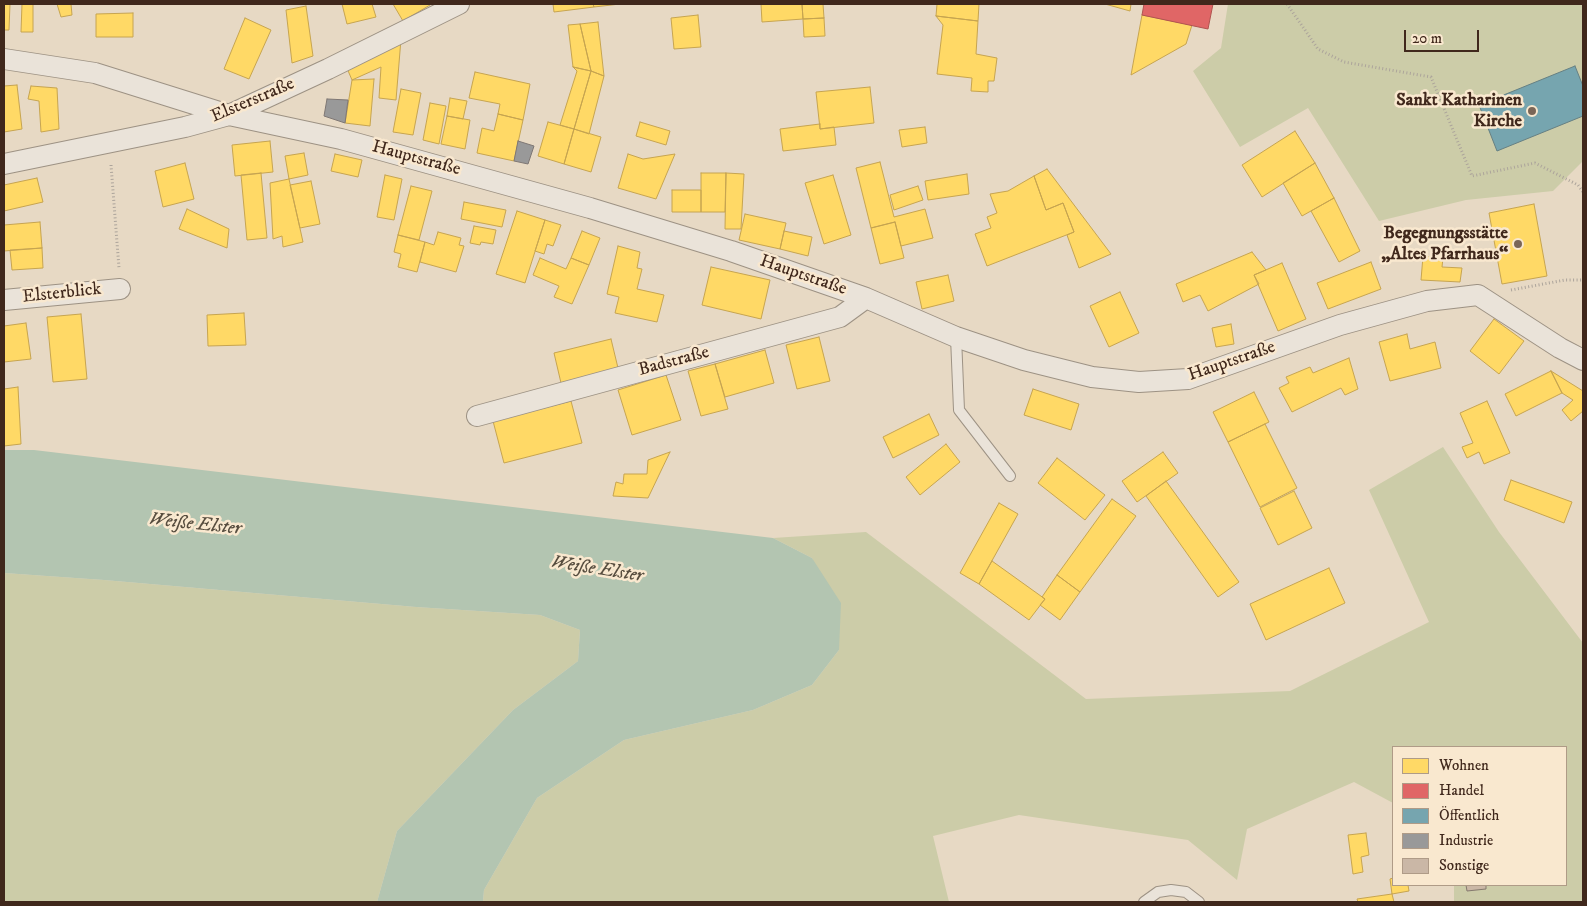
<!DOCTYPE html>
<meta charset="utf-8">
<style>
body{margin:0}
#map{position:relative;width:1587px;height:906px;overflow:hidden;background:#e7d9c4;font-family:"IM FELL DW Pica",serif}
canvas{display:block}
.frame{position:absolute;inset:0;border:5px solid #40281c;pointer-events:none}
.legend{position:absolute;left:1392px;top:746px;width:175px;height:140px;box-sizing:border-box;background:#f9e8cf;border:1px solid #af9b87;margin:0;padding:6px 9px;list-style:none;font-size:15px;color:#40281c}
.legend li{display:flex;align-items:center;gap:10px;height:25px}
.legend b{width:25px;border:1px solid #af9b87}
.scale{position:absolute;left:1404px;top:30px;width:75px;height:22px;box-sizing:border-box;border:2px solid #40281c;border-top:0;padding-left:6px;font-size:15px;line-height:18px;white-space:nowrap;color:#40281c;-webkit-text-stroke:4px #f9e8cf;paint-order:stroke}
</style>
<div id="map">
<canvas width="1587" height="906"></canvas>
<div class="frame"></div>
<ul class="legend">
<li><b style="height:14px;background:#ffd966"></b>Wohnen</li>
<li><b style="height:14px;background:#e06666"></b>Handel</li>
<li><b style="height:14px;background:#76a5af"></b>Öffentlich</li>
<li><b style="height:14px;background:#999"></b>Industrie</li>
<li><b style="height:14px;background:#cab7a6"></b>Sonstige</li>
</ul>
<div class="scale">20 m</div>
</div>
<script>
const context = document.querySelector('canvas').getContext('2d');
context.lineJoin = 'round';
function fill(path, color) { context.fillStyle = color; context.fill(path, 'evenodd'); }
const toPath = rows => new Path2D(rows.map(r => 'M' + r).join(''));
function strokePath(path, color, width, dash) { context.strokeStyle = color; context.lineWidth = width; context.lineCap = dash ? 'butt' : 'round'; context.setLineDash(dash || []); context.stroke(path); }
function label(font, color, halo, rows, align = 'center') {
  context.font = font + ' "IM FELL DW Pica",serif'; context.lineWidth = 5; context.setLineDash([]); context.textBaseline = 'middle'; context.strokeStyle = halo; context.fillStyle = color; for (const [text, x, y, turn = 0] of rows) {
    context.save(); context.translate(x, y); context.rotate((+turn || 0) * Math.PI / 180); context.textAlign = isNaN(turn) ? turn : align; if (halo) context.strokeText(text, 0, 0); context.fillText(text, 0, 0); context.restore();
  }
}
const green = toPath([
 [1228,4,1583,4,1583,161,1553,191,1466,200,1379,221,1308,108,1240,147,1193,71,1221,48],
 [1443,447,1499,532,1583,643,1583,902,1454,902,1454,885,1566,885,1566,747,1393,747,1393,803,1354,782,1247,829,1237,880,1188,840,1019,815,933,836,949,902,483,902,484,890,537,798,624,740,753,710,812,685,839,650,812,558,773,538,866,532,1086,699,1290,691,1429,622,1369,490],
 [4,573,104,580,416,607,540,615,580,630,578,661,513,710,397,831,377,902,4,902]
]);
const water = toPath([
 [4,450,34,450,773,538,812,558,841,603,839,650,812,685,753,710,624,740,537,798,484,890,483,902,377,902,397,831,513,710,578,661,580,630,540,615,416,607,104,580,4,573]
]);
const homes = toPath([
 [4,4,10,4,9,30,4,30,4,4],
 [22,4,33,4,33,32,21,32,22,4],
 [57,4,71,4,72,15,61,17,57,4],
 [342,4,372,4,376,17,347,24,342,4],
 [393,4,429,4,430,5,403,21,393,4],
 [553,4,593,4,594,7,554,12,553,4],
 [593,4,620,4,594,7,593,4],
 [761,4,802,4,803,19,762,22,761,4],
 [802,4,823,4,824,18,803,19,802,4],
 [937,4,979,4,978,21,936,16,937,4],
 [1105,4,1131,4,1130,11,1105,4],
 [306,6,313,56,292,63,286,10,306,6],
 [133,13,133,37,96,37,96,14,133,13],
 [698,15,701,47,674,49,671,18,698,15],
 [1142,15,1192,25,1186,44,1131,75,1142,15],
 [936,16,978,21,976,54,997,58,994,81,988,81,988,92,971,91,972,78,937,74,943,25,936,16],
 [245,18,271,30,249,79,224,69,245,18],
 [824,18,825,36,804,37,803,19,824,18],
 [598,22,604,76,591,71,580,24,598,22],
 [580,24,591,71,573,67,568,25,580,24],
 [401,39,396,100,379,98,381,67,352,80,346,66,401,39],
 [573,67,591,71,574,129,560,125,577,71,573,67],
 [591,71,604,76,589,134,574,129,591,71],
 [475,72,530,84,523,120,498,114,500,104,469,98,475,72],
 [374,79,370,126,345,123,352,80,374,79],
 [17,85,22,129,4,132,4,86,17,85],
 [31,86,57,88,59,129,41,132,39,101,28,99,31,86],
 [870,87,874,123,820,129,816,92,870,87],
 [401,89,421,93,413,135,393,132,401,89],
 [450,98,467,101,463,119,447,116,450,98],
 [430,103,446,106,439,144,423,140,430,103],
 [498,114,523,120,514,161,477,153,482,128,494,131,498,114],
 [447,116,470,120,465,149,441,144,447,116],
 [548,122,574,129,564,164,538,156,548,122],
 [640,122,670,131,666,145,636,136,640,122],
 [820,124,820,129,834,127,836,145,783,151,780,129,820,124],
 [925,127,927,143,902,147,899,130,925,127],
 [574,129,601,137,591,172,564,164,574,129],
 [1295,131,1315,163,1262,197,1242,165,1295,131],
 [270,141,273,172,235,176,232,145,270,141],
 [304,153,308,175,289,179,285,156,304,153],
 [335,154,362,160,358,177,331,171,335,154],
 [628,154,643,159,675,154,656,199,618,188,628,154],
 [880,162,894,217,925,209,933,238,901,246,895,222,871,228,856,168,880,162],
 [185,163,194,199,163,207,155,171,185,163],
 [1315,163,1334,198,1302,216,1283,183,1315,163],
 [1047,169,1111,254,1079,268,1067,235,1074,232,1063,203,1046,210,1034,176,1047,169],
 [261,173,267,238,247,240,241,175,261,173],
 [701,173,726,173,725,212,701,212,701,173],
 [726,173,744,174,741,229,725,229,726,173],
 [967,174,969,194,928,200,925,181,967,174],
 [385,175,402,179,394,220,377,217,385,175],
 [833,175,851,235,824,244,805,183,833,175],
 [1034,176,1046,210,1063,203,1074,232,987,266,975,234,991,228,987,217,997,213,990,194,1008,191,1034,176],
 [37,178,43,202,4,211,4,185,37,178],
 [289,179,303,242,283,247,282,236,273,239,270,183,289,179],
 [311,181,320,224,300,228,290,185,311,181],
 [411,186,432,191,419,240,398,235,411,186],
 [918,186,923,200,894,210,890,195,918,186],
 [672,190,701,190,701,212,672,212,672,190],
 [1334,198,1360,251,1339,262,1311,211,1334,198],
 [464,202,506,210,502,227,461,219,464,202],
 [1534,204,1547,276,1502,284,1489,213,1534,204],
 [187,209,229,229,227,248,179,229,187,209],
 [517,211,545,220,525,283,496,274,517,211],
 [745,214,786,223,780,249,739,240,745,214],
 [545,220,561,225,553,246,547,244,544,254,535,251,545,220],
 [40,222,42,248,4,251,4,225,40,222],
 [895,222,904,258,880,264,871,228,895,222],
 [474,226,496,230,493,244,481,242,480,245,470,243,474,226],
 [582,231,600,238,589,265,571,258,582,231],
 [784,231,812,237,808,256,780,249,784,231],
 [438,232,461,238,459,245,464,246,456,272,420,262,425,242,434,245,438,232],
 [398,235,425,242,417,272,398,267,401,254,394,252,398,235],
 [618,246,640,252,637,268,642,269,637,289,664,295,657,322,615,313,619,297,607,294,618,246],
 [42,248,43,268,12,270,10,250,42,248],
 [1252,252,1266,270,1254,275,1259,284,1208,311,1200,295,1183,302,1176,284,1252,252],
 [1423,256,1443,258,1442,267,1462,268,1460,282,1421,280,1423,256],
 [540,258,566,269,571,258,589,265,572,304,554,297,559,286,533,275,540,258],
 [1371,262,1381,289,1328,309,1317,283,1371,262],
 [1282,263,1306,319,1278,331,1254,275,1282,263],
 [711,267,770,280,761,319,702,305,711,267],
 [948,275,954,301,922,309,916,282,948,275],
 [1120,292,1139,333,1109,347,1090,306,1120,292],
 [244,313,246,345,208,346,207,315,244,313],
 [81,314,87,379,53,382,47,317,81,314],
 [1494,319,1524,341,1499,374,1470,351,1494,319],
 [26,323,31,359,4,362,4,326,26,323],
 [1231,324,1234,344,1216,347,1212,328,1231,324],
 [1407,334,1410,349,1435,342,1441,368,1390,381,1379,342,1407,334],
 [819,337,830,381,797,389,786,345,819,337],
 [611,339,618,368,561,383,554,353,611,339],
 [765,350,774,383,725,397,715,364,765,350],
 [1349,358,1358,389,1345,395,1341,388,1292,412,1279,388,1289,383,1286,377,1310,367,1313,373,1349,358],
 [715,364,728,409,701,416,688,371,715,364],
 [1551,371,1562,393,1516,416,1505,394,1551,371],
 [1551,371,1583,391,1583,411,1571,421,1562,410,1573,400,1562,393,1551,371],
 [666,375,681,420,632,435,618,390,666,375],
 [18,387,21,444,4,446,4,389,18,387],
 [1033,389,1079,404,1071,430,1024,415,1033,389],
 [1254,392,1269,422,1228,442,1213,412,1254,392],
 [571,401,582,443,504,463,493,421,571,401],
 [1487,401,1510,453,1484,464,1479,452,1467,458,1462,447,1473,443,1460,413,1487,401],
 [929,414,939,435,893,458,883,437,929,414],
 [1265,424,1297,488,1260,507,1228,442,1265,424],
 [946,444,960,462,920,495,906,477,946,444],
 [670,452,648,498,613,496,616,482,623,484,624,474,647,474,648,460,670,452],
 [1163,452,1178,473,1137,502,1122,481,1163,452],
 [1057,458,1105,495,1085,520,1038,483,1057,458],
 [1511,480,1572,502,1564,523,1504,500,1511,480],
 [1166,481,1239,582,1218,597,1146,496,1166,481],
 [1294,491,1312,528,1278,545,1260,508,1294,491],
 [1112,499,1136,516,1080,592,1057,575,1112,499],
 [999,503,1018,514,979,584,960,573,999,503],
 [992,561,1045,599,1029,620,979,584,992,561],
 [1329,568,1345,603,1266,640,1250,604,1329,568],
 [1057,575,1080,592,1060,620,1040,605,1045,599,1042,597,1057,575],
 [1366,833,1369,855,1361,857,1363,872,1353,874,1348,835,1366,833],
 [1393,878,1393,885,1408,885,1409,891,1392,894,1390,879,1393,878],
 [1392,894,1394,902,1358,902,1357,899,1392,894]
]);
const shops = toPath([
 [1144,4,1213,4,1208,29,1142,15,1144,4]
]);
const public = toPath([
 [1575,66,1583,86,1583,116,1497,151,1479,105,1575,66]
]);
const industry = toPath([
 [327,99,348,100,345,123,324,116,327,99],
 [518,141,534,146,528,164,514,161,518,141]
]);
const building = toPath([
 [1466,885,1486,885,1486,889,1467,891,1466,885]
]);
const path = toPath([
 [1287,4,1318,49,1344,62,1431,77,1472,176,1535,163,1578,185,1583,192],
 [111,165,119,268],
 [1511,290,1565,280,1583,280]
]);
const service = toPath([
 [956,337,959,410,1010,476],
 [1144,902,1158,892,1171,890,1186,892,1199,902]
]);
const minor = toPath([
 [4,59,95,73,229,115,341,139,590,208,731,251,866,298,956,337,1024,360,1092,377,1139,382,1188,379,1340,325,1427,301,1478,295,1560,348,1583,360],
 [4,164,185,127,229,115,328,69,459,4],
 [4,300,120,289],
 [477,416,840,317,866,298]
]);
const markers = [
 [1532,111,5,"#7a6657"],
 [1518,244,5,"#7a6657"]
];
const streetNames = [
 ["Elsterstraße",253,101,-23],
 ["Hauptstraße",416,159,15],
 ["Hauptstraße",803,276,19],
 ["Elsterblick",62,294,-6],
 ["Badstraße",674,362,-15],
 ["Hauptstraße",1232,362,-19]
];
const poiNames = [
 ["Sankt Katharinen",1522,101],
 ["Kirche",1522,122],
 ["Begegnungsstätte",1508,234],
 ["„Altes Pfarrhaus“",1508,255]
];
const waterNames = [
 ["Weiße Elster",195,525,6],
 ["Weiße Elster",597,570,9]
];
fill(green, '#cccca8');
fill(water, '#b3c5b1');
fill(homes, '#ffd966');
strokePath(homes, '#c6a450', 1);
fill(shops, '#e06666');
strokePath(shops, '#b05350', 1);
fill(public, '#76a5af');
strokePath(public, '#668083', 1);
fill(industry, '#999');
strokePath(industry, '#7e7774', 1);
fill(building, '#cab7a6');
strokePath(building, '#857a6e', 1);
strokePath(service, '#9d9284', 12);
strokePath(minor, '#9d9284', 22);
strokePath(path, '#aca49b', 3, [1, 2.5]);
strokePath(service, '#eae3d9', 10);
strokePath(minor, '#eae3d9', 20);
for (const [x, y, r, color] of markers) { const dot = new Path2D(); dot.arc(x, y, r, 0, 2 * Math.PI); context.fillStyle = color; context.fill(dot); strokePath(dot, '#f9e8cf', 2); }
label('18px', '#40281c', '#f9e8cf', streetNames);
label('bold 18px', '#40281c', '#f9e8cf', poiNames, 'right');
label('italic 19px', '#574d3f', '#f9e8cf', waterNames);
</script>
